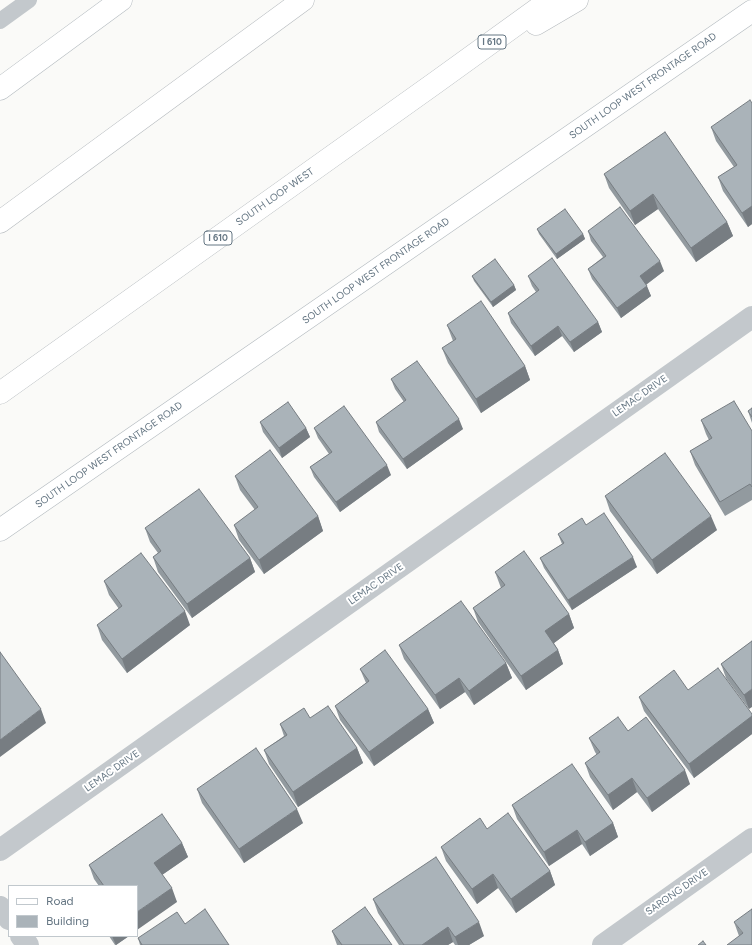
<!DOCTYPE html>
<style>
body{margin:0}
#map{position:relative;width:752px;height:945px;overflow:hidden;background:#fafaf8;font-family:Figtree,sans-serif}
canvas{display:block}
.legend{position:absolute;left:8px;top:885px;width:130px;height:52px;box-sizing:border-box;background:#fff;border:1px solid #c1c8cd;margin:0;padding:5px 7px;list-style:none;font-size:12px;color:#657683}
.legend li{display:flex;align-items:center;gap:8px;height:20px}
.legend b{width:20px;border:1px solid #c1c8cd}
</style>
<div id="map">
<canvas width="752" height="945"></canvas>
<ul class="legend">
<li><b style="height:5px;background:#fff"></b>Road</li>
<li><b style="height:11px;background:#aab3b9"></b>Building</li>
</ul>
</div>
<script>
const context = document.querySelector('canvas').getContext('2d');
context.lineJoin = 'round';
const toPath = rows => new Path2D(rows.map(r => 'M' + r).join(''));
function strokePath(path, color, width, dash) { context.strokeStyle = color; context.lineWidth = width; context.lineCap = dash ? 'butt' : 'round'; context.setLineDash(dash || []); context.stroke(path); }
function fill(path, color) { context.fillStyle = color; context.fill(path, 'evenodd'); }
function label(font, color, halo, rows, align = 'center') {
  context.font = font + ' Figtree,sans-serif'; context.lineWidth = 4; context.setLineDash([]); context.textBaseline = 'middle'; context.strokeStyle = halo; context.fillStyle = color; for (const [text, x, y, turn = 0] of rows) {
    context.save(); context.translate(x, y); context.rotate((+turn || 0) * Math.PI / 180); context.textAlign = isNaN(turn) ? turn : align; if (halo) context.strokeText(text, 0, 0); context.fillText(text, 0, 0); context.restore();
  }
}
const lane = toPath([
 [0,21,29,0]
]);
const street = toPath([
 [0,850,752,317],
 [0,907,9,919],
 [21,936,28,945],
 [603,945,752,839]
]);
const secondary = toPath([
 [0,89,121,0],
 [0,530,752,11]
]);
const highway = toPath([
 [536,24,577,0],
 [0,222,303,0],
 [0,393,435,83,550,0]
]);
const wall = toPath([
 [752,103,752,224,748,227,723,191,718,177,734,167,716,141,711,127],
 [604,174,727,222,733,236,696,262,658,209,635,225,609,188],
 [537,229,583,234,585,239,557,259,539,234],
 [588,231,664,271,646,285,651,296,621,318,592,279,588,269,603,257,591,241],
 [472,276,514,285,516,290,493,307,474,281],
 [528,276,598,322,602,332,574,352,562,336,535,356,511,323,508,313,536,292,532,286],
 [447,325,525,366,530,380,481,413,448,363,442,348,453,341],
 [391,379,463,429,407,469,379,432,376,422,404,402,395,389],
 [752,408,752,423,748,411],
 [701,420,752,431,752,500,725,516,695,465,690,451,709,440,706,434],
 [260,422,306,428,310,437,282,458,263,432],
 [314,428,391,475,340,512,314,477,310,467,329,454,318,438],
 [235,476,318,516,323,531,264,574,239,540,234,525,255,510,240,490],
 [605,496,717,530,657,574,610,511],
 [586,525,637,567,572,610,544,568,540,558,562,544,558,534],
 [145,528,250,558,255,572,192,618,158,572,153,557,158,553,150,542],
 [495,572,569,614,574,628,554,643,558,650,563,664,526,690,478,622,473,608,501,588],
 [104,581,190,625,127,673,102,640,97,625,119,609,109,595],
 [752,641,749,709,726,678,721,664],
 [399,645,506,663,512,678,474,705,465,692,440,709,404,659],
 [360,669,428,709,434,723,374,766,340,720,335,706,366,683],
 [688,690,752,714,752,734,694,778,644,711,639,697],
 [310,718,357,748,363,763,298,807,269,764,264,750,284,736,280,724],
 [628,731,690,784,652,812,637,792,613,810,590,777,585,763,597,755,595,752,589,738],
 [197,789,303,823,244,863,202,803],
 [512,805,613,823,618,837,590,856,582,844,549,866,517,819],
 [487,829,550,871,555,885,516,913,498,888,477,904,446,861,441,847],
 [182,843,188,857,162,875,177,902,137,886,99,886,94,879,89,865],
 [373,899,484,936,469,945,455,945,453,942,448,945,399,945,378,913],
 [734,922,752,945,739,936],
 [185,924,229,945,140,945,138,938],
 [332,931,392,945,337,945],
 [109,936,129,936,116,945,115,945]
]);
const shadedWall = toPath([
 [653,194,658,209,635,225,630,211],
 [752,206,752,224,748,227,742,213],
 [727,222,733,236,696,262,691,248],
 [583,234,585,239,557,259,556,254],
 [660,261,664,271,644,286,640,276],
 [514,285,516,290,493,307,491,302],
 [647,286,651,296,621,318,617,308],
 [598,322,602,332,574,352,570,342],
 [558,326,562,336,535,356,531,346],
 [525,366,530,380,481,413,476,399],
 [459,419,463,429,407,469,403,459],
 [306,428,310,437,282,458,279,448],
 [387,465,391,475,340,512,336,502],
 [318,516,323,531,264,574,259,560],
 [711,516,717,530,657,574,652,560],
 [633,557,637,567,572,610,568,600],
 [250,558,255,572,192,618,187,604],
 [185,611,190,625,127,673,122,659],
 [569,614,574,628,550,646,545,631],
 [558,650,563,664,526,690,521,676],
 [506,663,512,678,474,705,469,691],
 [459,678,465,692,440,709,435,695],
 [752,689,752,707,749,709,744,695],
 [41,709,46,723,0,757,0,740],
 [428,709,434,723,374,766,369,752],
 [752,716,752,734,694,778,689,764],
 [357,748,363,763,298,807,293,792],
 [685,770,690,784,652,812,647,798],
 [632,778,637,792,613,810,608,795],
 [297,809,303,823,244,863,239,849],
 [613,823,618,837,590,856,585,842],
 [577,830,582,844,549,866,544,852],
 [182,843,188,857,159,877,154,863],
 [550,871,555,885,516,913,511,899],
 [493,874,498,888,477,904,472,889],
 [172,888,177,902,137,930,137,912],
 [479,922,484,936,469,945,458,945,455,937],
 [448,927,453,942,448,945,422,945],
 [112,936,129,936,116,945]
]);
const building = toPath([
 [750,100,752,103,752,206,742,213,718,177,737,165,711,127,750,100],
 [665,132,727,222,691,248,653,194,630,211,604,174,665,132],
 [620,207,660,261,640,276,647,286,617,308,588,269,606,256,588,231,620,207],
 [565,209,583,234,556,254,537,229,565,209],
 [552,258,598,322,570,342,558,326,531,346,508,313,539,290,528,276,552,258],
 [495,259,514,285,491,302,472,276,495,259],
 [481,301,525,366,476,399,442,348,456,339,447,325,481,301],
 [417,361,459,419,403,459,376,422,406,400,391,379,417,361],
 [734,401,752,431,752,487,750,484,720,502,690,451,712,438,701,420,734,401],
 [288,402,306,428,279,448,260,422,288,402],
 [344,406,387,465,336,502,310,467,332,452,314,428,344,406],
 [752,408,752,417,748,411,752,408],
 [270,450,318,516,259,560,234,525,258,507,235,476,270,450],
 [665,453,711,516,652,560,605,496,665,453],
 [199,489,250,558,187,604,153,557,161,551,145,528,199,489],
 [604,513,633,557,568,600,540,558,564,543,558,534,582,518,586,525,604,513],
 [524,551,569,614,545,631,558,650,521,676,473,608,505,585,495,572,524,551],
 [141,553,185,611,122,659,97,625,122,606,104,581,141,553],
 [461,601,506,663,469,691,459,678,435,695,399,645,461,601],
 [752,641,752,689,744,695,721,664,752,641],
 [385,650,428,709,369,752,335,706,369,681,360,669,385,650],
 [0,652,41,709,0,740,0,652],
 [718,668,752,714,752,716,689,764,639,697,674,670,688,690,718,668],
 [328,706,357,748,293,792,264,750,287,735,280,724,304,708,310,718,328,706],
 [618,717,628,731,646,717,685,770,647,798,632,778,608,795,585,763,600,752,589,738,618,717],
 [256,748,297,809,239,849,197,789,256,748],
 [572,764,613,823,585,842,577,830,544,852,512,805,572,764],
 [508,813,550,871,511,899,493,874,472,889,441,847,480,818,487,829,508,813],
 [162,814,182,843,154,863,172,888,137,912,137,886,104,886,89,865,162,814],
 [436,857,479,922,455,937,448,927,422,945,404,945,373,899,436,857],
 [365,907,392,945,342,945,332,931,365,907],
 [205,909,229,945,142,945,138,938,177,912,185,924,205,909],
 [752,909,752,945,727,945,743,933,734,922,752,909],
 [703,941,706,945,698,945,703,941]
]);
const shields = [
 [492,42,28],
 [218,238,28]
];
const shieldNames = [
 ["I 610",492,42],
 ["I 610",218,238]
];
const streetNames = [
 ["SOUTH LOOP WEST FRONTAGE ROAD",643,86,-35],
 ["SOUTH LOOP WEST",275,197,-35],
 ["SOUTH LOOP WEST FRONTAGE ROAD",376,271,-35],
 ["LEMAC DRIVE",640,396,-35],
 ["SOUTH LOOP WEST FRONTAGE ROAD",109,455,-35],
 ["LEMAC DRIVE",376,584,-35],
 ["LEMAC DRIVE",112,771,-35],
 ["SARONG DRIVE",677,892,-35]
];
strokePath(secondary, '#b3babf', 23);
strokePath(highway, '#b4b9bd', 23);
strokePath(lane, '#c3c8cc', 16);
strokePath(street, '#c3c8cc', 22);
strokePath(secondary, '#fff', 22);
strokePath(highway, '#fff', 22);
fill(wall, '#929a9f');
fill(shadedWall, '#777d82');
fill(building, '#aab3b9');
strokePath(building, '#777d82', 1);
for (const [x, y, w] of shields) { const box = new Path2D(); box.roundRect(x - w / 2, y - 7, w, 14, 3); context.fillStyle = '#fff'; context.fill(box); strokePath(box, '#657683', 1); }
label('bold 9px', '#657683', null, shieldNames);
label('10px', '#657683', '#fff', streetNames);
</script>
